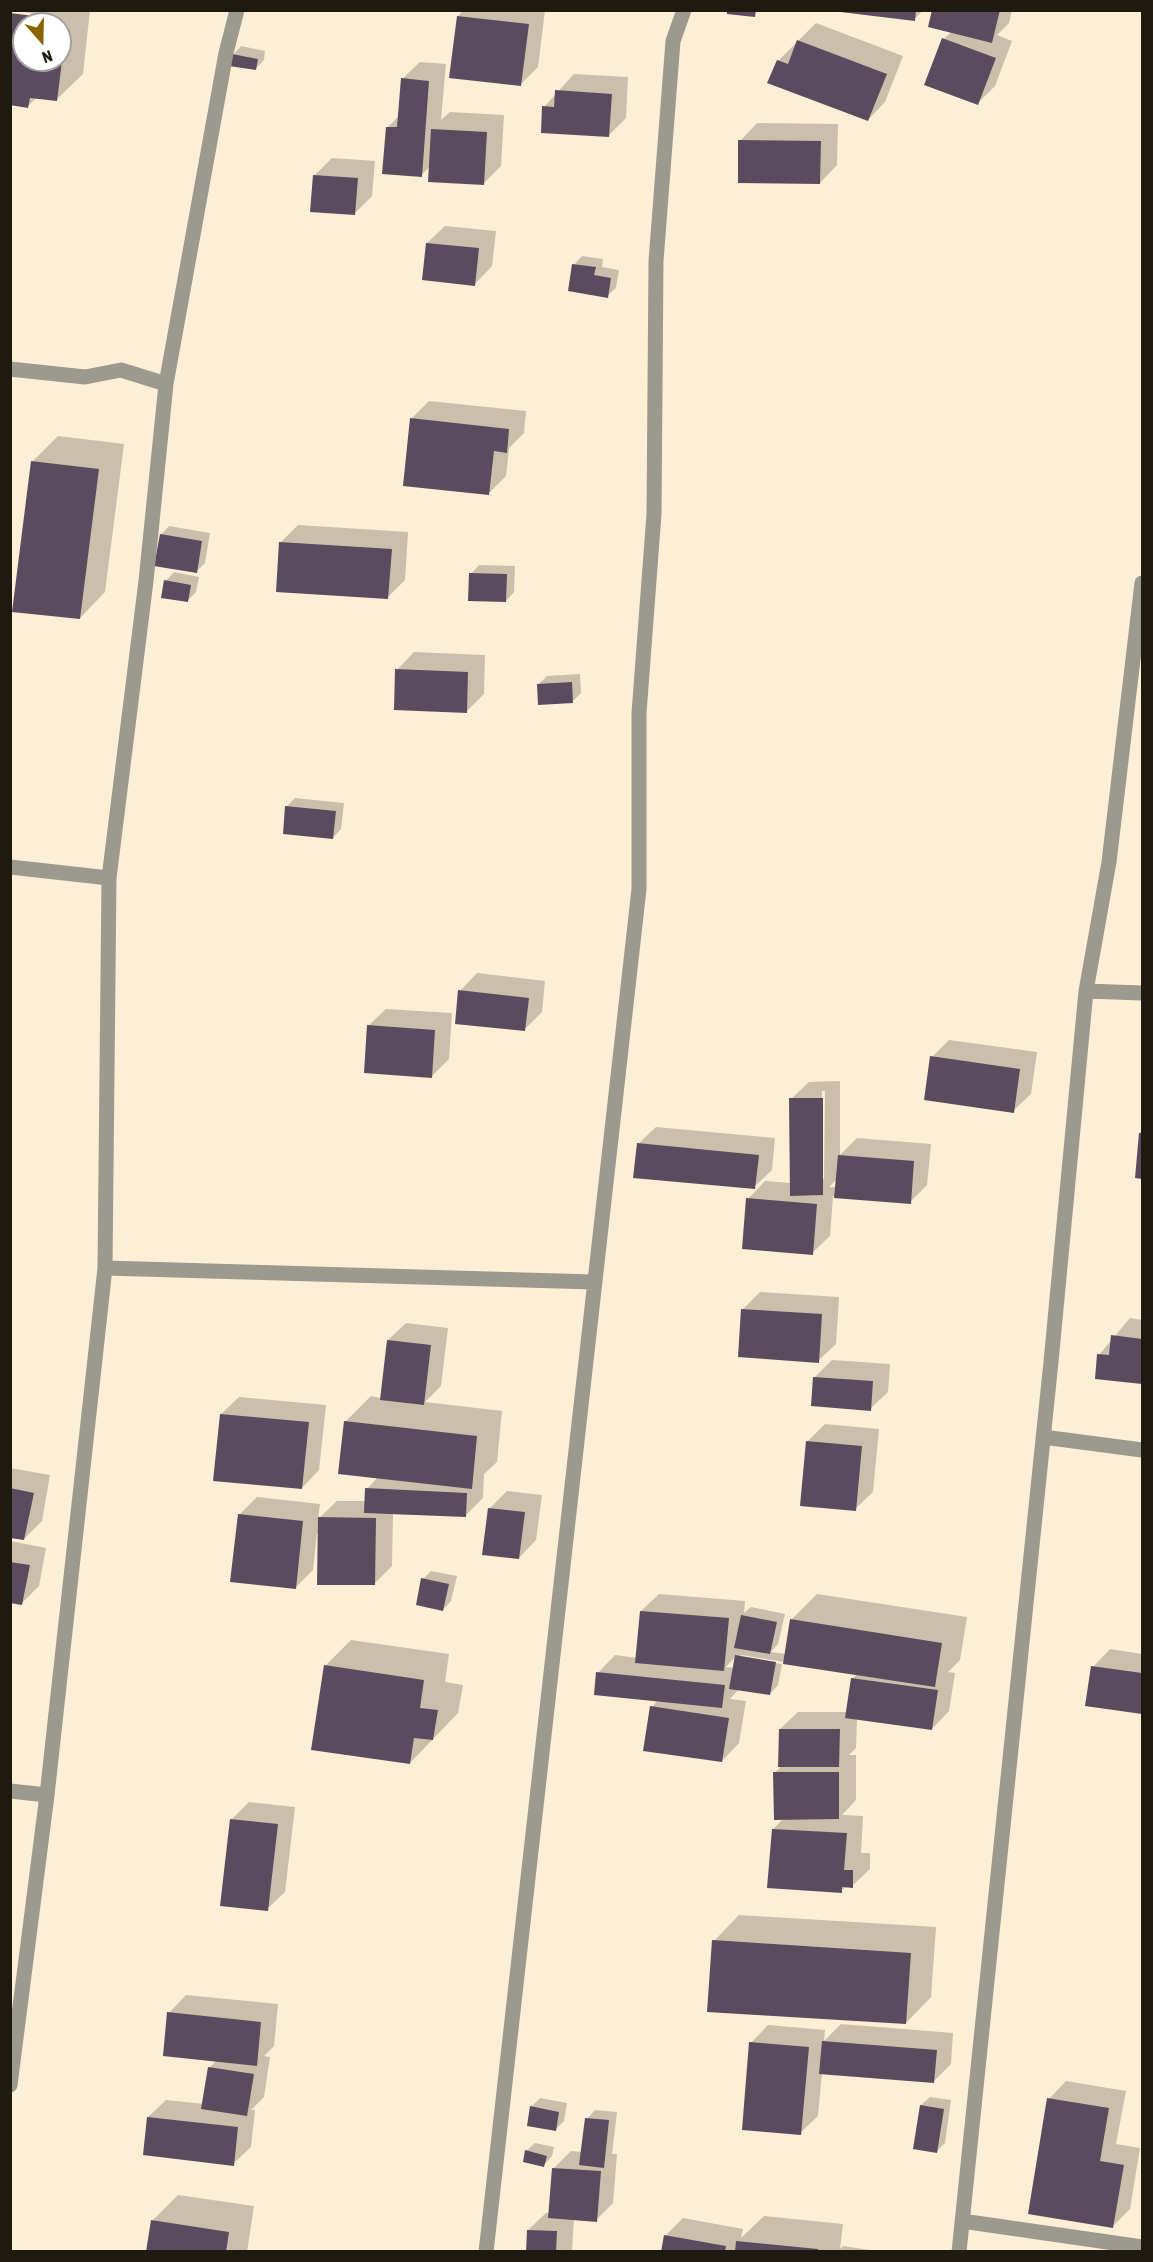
<!DOCTYPE html>
<style>
body{margin:0}
#map{position:relative;width:1153px;height:2262px;overflow:hidden;background:#fdefd5;font-family:"Asap Condensed",sans-serif}
canvas{display:block}
.frame{position:absolute;inset:0;border:12px solid #1f1a10;pointer-events:none}
.north{position:absolute;left:12px;top:12px;width:60px;height:60px;box-sizing:border-box;background:#fff;border:2px solid #a5a39f;border-radius:50%;rotate:160deg;font-size:16px;font-weight:700;line-height:24px;text-align:center;color:#1f1a10}
.north::after{content:'';display:block;margin:auto;width:21px;height:27px;background:#886500;clip-path:polygon(50% 0,100% 100%,50% 72%,0 100%)}
</style>
<div id="map">
<canvas width="1153" height="2262"></canvas>
<div class="frame"></div>
<div class="north">N</div>
</div>
<script>
const context = document.querySelector('canvas').getContext('2d');
context.lineJoin = 'round';
function fill(path, color) { context.fillStyle = color; context.fill(path, 'evenodd'); }
const toPath = rows => new Path2D(rows.map(r => 'M' + r).join(''));
function strokePath(path, color, width, dash) { context.strokeStyle = color; context.lineWidth = width; context.lineCap = dash ? 'butt' : 'round'; context.setLineDash(dash || []); context.stroke(path); }
const shadow = toPath([
 [10,10,90,10,83,74,57,99,37,97,28,106,10,14,49,19,50,16],
 [24,24,60,24,60,60,24,60],
 [464,10,545,10,538,67,520,85,458,16],
 [823,10,923,10,914,20],
 [933,10,1012,10,1009,23,997,35,1012,41,995,86,977,104,944,39,952,31],
 [816,23,903,56,885,102,868,120,778,61],
 [241,46,265,51,264,60,255,69,233,55],
 [420,62,446,64,441,120,450,112,504,115,501,166,484,183,431,166,421,175,387,128,400,115,402,79],
 [574,74,628,77,626,118,609,135,544,107],
 [757,123,838,124,837,165,820,183,740,141],
 [332,158,375,161,372,196,355,213,315,175],
 [445,226,496,231,492,266,475,284,427,243],
 [582,256,603,259,602,267,619,270,616,288,607,296,574,265],
 [429,401,526,411,524,433,509,448,506,476,489,493,412,418],
 [58,436,124,444,105,592,80,618,32,462],
 [298,525,408,532,405,580,388,597,280,543],
 [169,526,210,533,205,563,196,572,161,535],
 [479,565,515,566,514,592,506,601,471,574],
 [174,572,199,577,196,592,187,601,166,581],
 [414,652,485,655,484,694,466,712,397,670],
 [580,674,581,693,573,701,539,684,547,676],
 [295,798,344,803,341,829,333,838,286,807],
 [477,973,545,981,542,1012,524,1030,460,991],
 [386,1009,452,1013,449,1059,432,1076,368,1026],
 [949,1040,1037,1052,1031,1094,1013,1111,932,1057],
 [840,1081,840,1155,857,1138,931,1144,927,1185,910,1202,833,1196,830,1236,812,1253,748,1199,765,1181,791,1183,791,1099,809,1082],
 [822,1091,825,1091,824,1179,821,1179],
 [837,1179,837,1187,829,1187],
 [656,1127,775,1138,772,1170,754,1187,638,1144],
 [1142,1131,1142,1177,1136,1177,1140,1133],
 [760,1292,839,1297,836,1344,818,1361,742,1310],
 [1130,1318,1142,1320,1142,1383,1096,1378,1099,1355],
 [406,1323,448,1328,441,1386,425,1402,502,1411,497,1462,484,1474,483,1498,466,1515,393,1513,392,1566,374,1584,317,1533,313,1570,296,1587,239,1515,257,1497,320,1504,318,1519,337,1501,366,1501,367,1489,378,1477,345,1422,371,1396,381,1398,388,1340],
 [832,1360,890,1364,888,1392,870,1409,815,1377],
 [239,1397,326,1405,319,1470,302,1488,221,1414],
 [825,1424,879,1429,873,1492,855,1509,807,1442],
 [10,1468,50,1475,42,1521,24,1539,10,1536],
 [507,1491,542,1495,536,1540,519,1558,490,1508],
 [10,1541,46,1548,39,1586,21,1604,10,1602],
 [431,1571,457,1576,451,1601,443,1610,423,1579],
 [659,1594,745,1601,744,1613,751,1607,785,1614,778,1644,771,1652,786,1654,791,1620,817,1594,967,1617,960,1660,948,1672,955,1673,949,1711,932,1729,857,1718,856,1748,849,1755,856,1755,856,1800,842,1815,863,1816,861,1853,870,1853,870,1869,852,1886,847,1886,841,1891,773,1829,784,1818,774,1773,780,1768,780,1729,798,1712,848,1712,852,1679,857,1674,741,1655,741,1658,782,1664,778,1685,770,1694,739,1689,730,1699,746,1701,739,1743,722,1761,652,1707,658,1700,598,1673,615,1655,637,1658,641,1611],
 [736,1656,734,1668,726,1667],
 [351,1640,449,1654,445,1682,463,1685,458,1713,410,1763,325,1666],
 [1110,1649,1142,1654,1142,1712,1087,1704,1093,1667],
 [249,1802,295,1807,285,1892,267,1909,231,1820],
 [739,1915,936,1927,931,1997,906,2023,714,1941],
 [186,1995,278,2004,274,2046,264,2056,270,2057,264,2097,251,2110,255,2110,251,2147,233,2164,148,2117,166,2100,204,2104,209,2068,217,2060,169,2013],
 [841,2024,953,2033,951,2064,934,2081,822,2073,818,2116,800,2133,751,2043,768,2025,825,2030,824,2041],
 [1066,2081,1126,2091,1116,2144,1140,2148,1130,2209,1112,2227,1049,2099],
 [930,2097,951,2100,945,2143,936,2152,921,2105],
 [540,2098,567,2103,564,2121,555,2130,531,2107],
 [595,2110,617,2112,612,2154,617,2154,613,2203,596,2220,574,2218,572,2252,527,2252,528,2230,546,2213,550,2213,554,2168,571,2151,582,2152,587,2119],
 [535,2143,554,2147,552,2156,544,2165,526,2151],
 [178,2195,254,2206,247,2252,148,2252,153,2220],
 [764,2216,843,2224,840,2249,843,2246,883,2252,663,2252,666,2235,683,2218,743,2229,741,2238]
]);
const building = toPath([
 [727,10,756,10,755,17,727,14],
 [824,10,916,10,915,21],
 [932,10,1000,10,992,43,928,27],
 [10,13,42,17,41,24,24,24,24,60,60,60,60,28,66,29,57,101,30,98,28,108,10,105],
 [457,16,529,24,521,86,449,78],
 [942,38,996,58,978,105,924,85],
 [797,40,887,74,868,121,767,83,777,60,788,64],
 [232,54,258,59,256,70,229,66],
 [401,78,429,81,422,177,382,174,386,127,397,127],
 [555,90,612,94,609,137,541,133,542,106,554,107],
 [431,129,487,132,484,185,428,182],
 [738,140,821,141,820,184,738,183],
 [313,175,358,178,355,215,310,212],
 [426,243,479,248,475,286,422,280],
 [572,264,596,267,594,275,611,278,608,298,568,291],
 [410,418,509,429,507,453,494,451,489,495,403,486],
 [31,461,99,469,80,619,12,612],
 [160,534,202,541,197,573,154,566],
 [279,542,392,549,388,599,276,592],
 [469,573,507,574,506,602,468,601],
 [164,580,191,585,188,602,161,598],
 [395,669,468,672,467,713,394,710],
 [572,682,573,703,538,705,537,684],
 [285,806,336,811,333,839,283,834],
 [458,990,529,998,525,1031,455,1024],
 [367,1025,435,1030,432,1078,364,1073],
 [930,1056,1020,1069,1014,1113,924,1100],
 [789,1098,823,1098,823,1195,790,1196],
 [1139,1133,1142,1133,1142,1179,1135,1178],
 [637,1143,759,1155,755,1189,633,1178],
 [838,1155,914,1161,911,1204,834,1198],
 [746,1198,817,1204,813,1255,742,1249],
 [741,1309,822,1314,819,1363,738,1357],
 [1111,1335,1142,1339,1142,1384,1095,1379,1097,1354,1109,1355],
 [387,1340,431,1345,424,1405,380,1400],
 [813,1377,873,1381,871,1411,811,1406],
 [220,1414,309,1422,302,1489,213,1481],
 [344,1421,477,1436,472,1489,338,1474],
 [806,1441,862,1446,856,1511,800,1506],
 [10,1488,34,1493,24,1540,10,1538],
 [365,1488,467,1493,466,1517,364,1513],
 [488,1508,525,1512,519,1559,482,1555],
 [238,1514,303,1521,296,1589,230,1582],
 [318,1517,376,1518,375,1585,317,1585],
 [10,1562,30,1565,22,1605,10,1603],
 [421,1578,449,1584,443,1611,416,1605],
 [640,1611,729,1618,724,1671,635,1663],
 [741,1615,777,1622,770,1654,734,1648],
 [790,1619,942,1643,935,1687,783,1664],
 [735,1655,776,1662,770,1695,729,1689],
 [324,1665,424,1680,420,1708,438,1710,433,1740,414,1738,410,1764,311,1750],
 [1091,1666,1142,1673,1142,1714,1085,1706],
 [596,1672,725,1685,722,1708,594,1695],
 [851,1678,938,1690,932,1730,845,1718],
 [650,1706,729,1718,722,1762,643,1751],
 [779,1729,840,1729,839,1767,778,1767],
 [773,1772,839,1772,839,1819,774,1820],
 [230,1819,278,1824,268,1911,220,1906],
 [772,1829,847,1833,844,1870,853,1870,853,1888,842,1887,842,1893,767,1888],
 [712,1940,911,1953,906,2024,707,2012],
 [167,2012,261,2022,257,2066,163,2056],
 [822,2041,937,2050,934,2083,819,2074],
 [749,2042,809,2047,801,2135,742,2130],
 [208,2067,254,2074,247,2116,201,2109],
 [1047,2098,1109,2108,1100,2161,1124,2165,1113,2228,1028,2214],
 [920,2105,944,2109,937,2153,913,2149],
 [530,2106,559,2112,556,2131,527,2126],
 [147,2117,238,2127,234,2166,143,2155],
 [585,2118,609,2120,604,2168,579,2165],
 [525,2150,547,2156,544,2167,523,2162],
 [552,2168,601,2171,597,2222,548,2218],
 [151,2220,229,2232,226,2252,146,2252],
 [527,2230,557,2231,556,2252,526,2252],
 [664,2235,726,2246,725,2252,661,2252],
 [736,2241,818,2249,818,2252,735,2252]
]);
const street = toPath([
 [10,369,85,377,121,370,166,384],
 [10,867,109,878],
 [1086,991,1142,993],
 [105,1268,594,1282],
 [1043,1437,1142,1450],
 [10,1791,47,1795],
 [10,2085,47,1795,105,1268,109,878,146,581,166,384,226,53,237,10],
 [962,2221,1142,2247],
 [486,2252,639,889,639,713,654,514,656,261,673,41,684,10],
 [959,2252,1051,1362,1086,991,1109,862,1142,583]
]);
fill(shadow, '#0003');
fill(building, '#5a4b5f');
strokePath(street, '#9c998e', 15);
</script>
